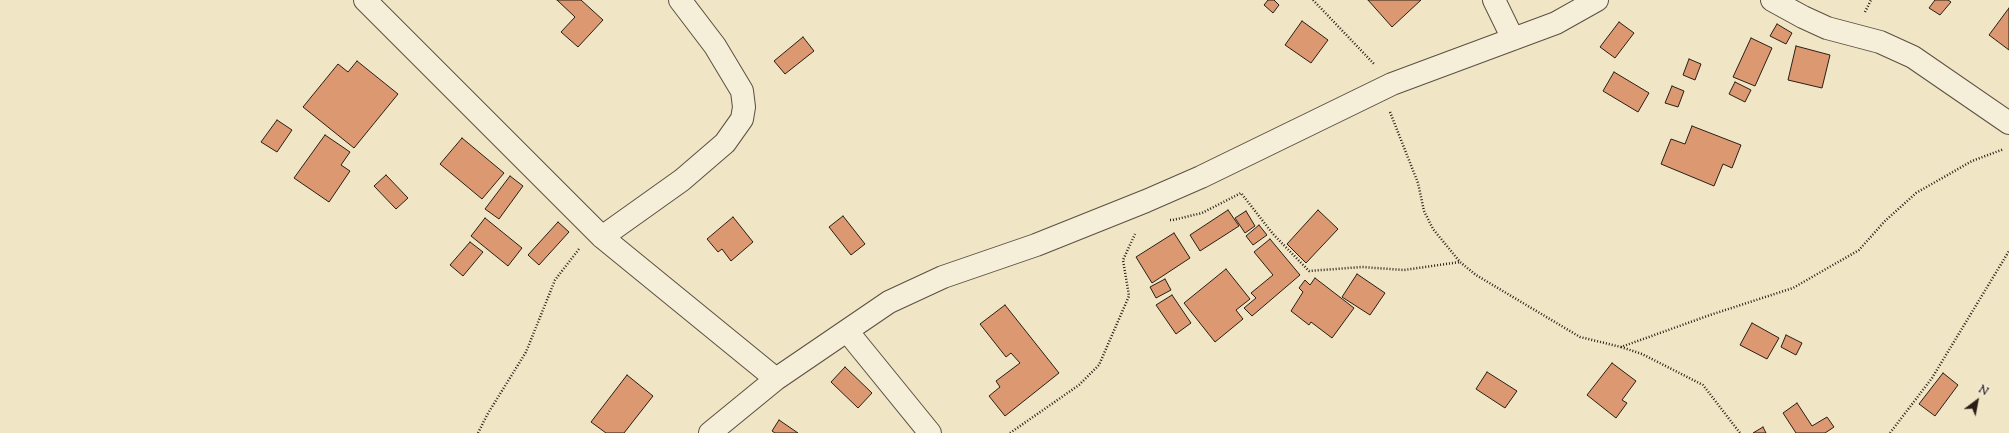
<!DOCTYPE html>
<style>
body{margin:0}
#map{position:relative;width:2009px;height:433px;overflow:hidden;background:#f0e5c5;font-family:"Sorts Mill Goudy",serif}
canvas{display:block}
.north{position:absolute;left:1957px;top:381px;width:40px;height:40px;-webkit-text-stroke:3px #f5eed9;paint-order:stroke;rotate:32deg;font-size:11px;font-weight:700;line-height:16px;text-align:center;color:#291f16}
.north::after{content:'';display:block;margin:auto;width:14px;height:18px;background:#291f16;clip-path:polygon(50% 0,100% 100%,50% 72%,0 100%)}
</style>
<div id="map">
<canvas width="2009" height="433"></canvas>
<div class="north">N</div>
</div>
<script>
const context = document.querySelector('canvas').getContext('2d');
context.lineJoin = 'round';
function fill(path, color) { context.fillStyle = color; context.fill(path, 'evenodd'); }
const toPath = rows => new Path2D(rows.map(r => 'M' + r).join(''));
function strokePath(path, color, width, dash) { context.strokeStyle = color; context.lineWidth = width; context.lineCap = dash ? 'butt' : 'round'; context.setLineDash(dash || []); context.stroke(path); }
const building = toPath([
 [557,0,581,0,603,20,578,47,561,32,575,17,557,0],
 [1268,0,1274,0,1279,5,1273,13,1264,5,1268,0],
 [1368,0,1421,0,1392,27,1368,0],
 [1935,0,1948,0,1951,2,1940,15,1929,8,1935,0],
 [2009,8,2009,50,1989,35,2009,8],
 [1302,21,1328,40,1311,63,1285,45,1302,21],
 [1619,22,1634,33,1615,58,1600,47,1619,22],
 [1777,24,1792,33,1786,44,1770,36,1777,24],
 [803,37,814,51,785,74,774,61,803,37],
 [1751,38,1772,48,1755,86,1733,77,1751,38],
 [1796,46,1830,55,1822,88,1788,80,1796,46],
 [1689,59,1701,64,1695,80,1683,75,1689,59],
 [357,61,398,94,354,148,303,107,338,64,348,72,357,61],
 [1614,72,1649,93,1638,112,1603,91,1614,72],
 [1735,82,1751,90,1745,102,1729,94,1735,82],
 [1672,86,1684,91,1678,107,1665,103,1672,86],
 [277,120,292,130,277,152,261,142,277,120],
 [1692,126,1741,145,1732,168,1723,164,1714,186,1661,164,1671,139,1685,144,1692,126],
 [325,135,350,152,341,165,350,171,329,202,294,178,325,135],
 [462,138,504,173,482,199,440,164,462,138],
 [386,175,408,198,396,209,374,186,386,175],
 [510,176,523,186,499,219,485,209,510,176],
 [1228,210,1239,226,1200,251,1190,235,1228,210],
 [1318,210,1338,229,1306,263,1287,244,1318,210],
 [1246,211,1255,226,1245,233,1235,218,1246,211],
 [843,216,865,244,851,255,829,227,843,216],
 [733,217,753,242,731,261,722,249,718,252,707,239,733,217],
 [485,218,522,248,508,266,471,236,485,218],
 [558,222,569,232,539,265,528,255,558,222],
 [1259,225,1267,235,1253,245,1246,236,1259,225],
 [1174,233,1190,258,1152,283,1136,257,1174,233],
 [1270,239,1300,275,1252,316,1244,308,1256,298,1251,293,1273,275,1254,252,1270,239],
 [470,242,483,252,463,276,450,265,470,242],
 [1226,269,1250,299,1236,310,1243,319,1215,342,1184,303,1226,269],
 [1357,274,1385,293,1370,315,1342,297,1357,274],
 [1315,278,1354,308,1332,338,1311,322,1309,325,1291,311,1303,292,1299,288,1305,280,1310,285,1315,278],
 [1165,279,1171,290,1156,298,1150,287,1165,279],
 [1172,295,1191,323,1176,334,1156,305,1172,295],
 [1005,305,1059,373,1005,416,989,396,1000,387,996,381,1020,363,1011,353,1006,357,980,324,1005,305],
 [1752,323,1779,338,1767,359,1740,345,1752,323],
 [1786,335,1802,343,1796,355,1781,347,1786,335],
 [1612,363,1636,381,1622,400,1627,403,1616,418,1587,395,1612,363],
 [845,367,872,393,858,408,831,382,845,367],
 [1487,372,1517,391,1505,408,1476,389,1487,372],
 [1943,373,1958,385,1935,416,1919,404,1943,373],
 [627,375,653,396,624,433,606,433,591,422,627,375],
 [1797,403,1812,426,1827,417,1834,427,1825,433,1796,433,1783,413,1797,403],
 [779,420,798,433,775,433,772,431,779,420],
 [1763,427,1766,433,1753,433,1763,427]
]);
const path = toPath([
 [1313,0,1375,65],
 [1865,12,1871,0],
 [1390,112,1418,183,1424,211,1433,229,1460,262,1476,275,1580,337,1621,347,1710,315,1793,288,1859,250,1884,222,1916,193,1972,161,2004,149],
 [1170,220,1173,220,1202,213,1241,193,1273,234,1309,271,1362,267,1404,270,1460,262],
 [1621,347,1642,354,1703,385,1740,433],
 [478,433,487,415,526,352,555,280,579,249],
 [1010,433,1079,385,1099,365,1129,296,1123,260,1135,234],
 [1890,433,1932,378,2009,251]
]);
const street = toPath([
 [365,0,602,237,776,379],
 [1494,0,1513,39],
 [1772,0,1803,17,1827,28,1880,42,1913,57,2009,123],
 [602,237,682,180,725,143,742,119,744,107,742,91,715,46,680,0],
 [847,331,930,433],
 [710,433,776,379,889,302,943,277,1036,245,1146,201,1201,177,1392,84,1556,23,1597,0]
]);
fill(building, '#dc9870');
strokePath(building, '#291f16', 1);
strokePath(street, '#5b5042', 24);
strokePath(path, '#291f16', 2.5, [1, 2]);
strokePath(street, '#f5eed9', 22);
</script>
